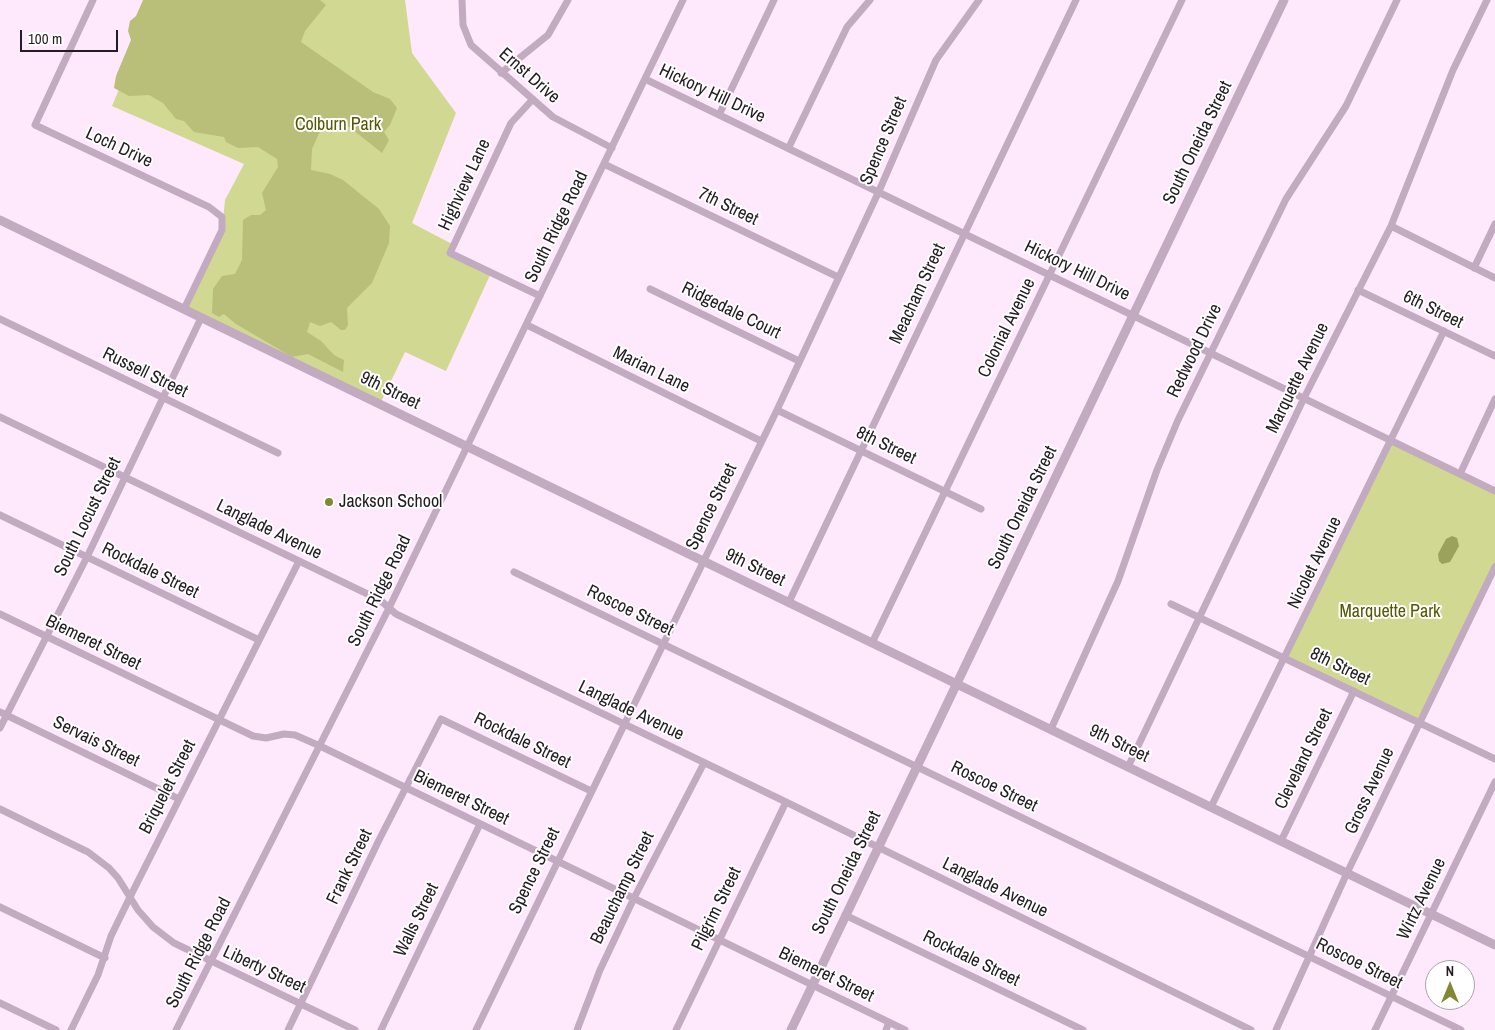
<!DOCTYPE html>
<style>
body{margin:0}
#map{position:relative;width:1495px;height:1030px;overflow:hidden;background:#fee9fc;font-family:"Archivo Narrow",sans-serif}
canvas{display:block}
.north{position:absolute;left:1425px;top:960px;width:50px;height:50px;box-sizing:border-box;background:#fff;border:1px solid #a7a4a7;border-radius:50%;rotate:0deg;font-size:14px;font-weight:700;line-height:20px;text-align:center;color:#241c23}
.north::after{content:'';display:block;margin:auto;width:18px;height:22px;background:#818732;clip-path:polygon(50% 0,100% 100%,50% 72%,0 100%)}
.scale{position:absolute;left:20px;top:30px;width:98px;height:22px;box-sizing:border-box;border:2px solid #241c23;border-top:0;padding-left:6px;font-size:15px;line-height:18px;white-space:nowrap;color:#241c23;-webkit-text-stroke:4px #fff;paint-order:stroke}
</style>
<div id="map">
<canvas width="1495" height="1030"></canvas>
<div class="north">N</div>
<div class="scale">100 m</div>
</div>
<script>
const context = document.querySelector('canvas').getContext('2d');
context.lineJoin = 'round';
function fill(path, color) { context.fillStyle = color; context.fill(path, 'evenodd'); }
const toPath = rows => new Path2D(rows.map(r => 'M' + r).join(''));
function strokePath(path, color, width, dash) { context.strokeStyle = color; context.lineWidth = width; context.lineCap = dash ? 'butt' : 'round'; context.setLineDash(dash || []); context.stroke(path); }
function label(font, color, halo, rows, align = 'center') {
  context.font = font + ' "Archivo Narrow",sans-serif'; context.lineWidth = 4; context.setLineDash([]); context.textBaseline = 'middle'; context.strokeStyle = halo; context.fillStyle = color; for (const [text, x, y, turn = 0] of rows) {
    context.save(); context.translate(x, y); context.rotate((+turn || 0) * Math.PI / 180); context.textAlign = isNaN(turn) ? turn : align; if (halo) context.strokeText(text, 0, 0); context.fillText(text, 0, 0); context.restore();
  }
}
const green = toPath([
 [157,0,405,0,412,53,456,113,412,223,454,245,450,252,491,273,446,371,405,352,380,404,184,309,222,230,225,200,244,164,112,106],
 [1392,440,1495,491,1495,567,1420,723,1285,658]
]);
const forest = toPath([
 [143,0,320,0,326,5,305,31,301,42,373,92,390,99,397,108,390,125,384,132,389,140,382,153,339,119,321,129,312,149,311,170,330,174,343,180,379,209,390,226,389,243,372,283,347,308,348,325,345,330,341,330,331,322,320,326,310,322,307,332,321,341,334,355,344,360,343,372,308,354,292,357,236,324,224,314,219,317,212,313,213,289,222,276,235,274,242,260,243,220,251,215,260,215,266,210,262,193,278,167,277,159,258,147,238,148,226,142,224,137,194,132,184,121,176,119,163,103,149,95,129,96,114,88,116,76,131,40,128,31,130,21,136,16]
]);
const water = toPath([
 [1452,536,1457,538,1459,546,1450,562,1442,564,1439,561,1438,554,1446,539]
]);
const minor = toPath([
 [93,0,35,125,209,207,222,217,222,230,184,309],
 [462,0,463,25,471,45,553,117,612,148],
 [501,73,548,35,568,0],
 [645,79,1495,491],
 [533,99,511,123,450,253,540,296],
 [719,115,774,0],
 [789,147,847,27,870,0],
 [604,164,838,277],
 [1391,226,1495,278],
 [1474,268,1495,224],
 [650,289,799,361],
 [1358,290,1495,356],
 [0,319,278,453],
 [527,325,761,441],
 [777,410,981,509],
 [0,417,380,600,396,614,786,802,1251,1030],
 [1460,474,1495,399],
 [0,515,259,640],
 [514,572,1461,1030],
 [789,602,1076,0],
 [1171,604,1495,759],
 [0,614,253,736,266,738,284,734,295,735,320,746,905,1030],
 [872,643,1182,0],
 [0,712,179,799],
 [0,728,87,557,201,318],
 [1051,729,1118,581,1157,470,1178,420,1286,199,1346,106,1397,0],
 [1128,767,1304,398,1391,226,1453,70,1487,0],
 [1211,807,1444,331],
 [0,809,88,852,109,868,118,878,138,910,153,927,174,943,355,1030],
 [1281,841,1354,691],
 [0,907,105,958],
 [845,915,1083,1030],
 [0,1003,56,1030],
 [71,1030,98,975,111,936,130,897,299,561],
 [176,1030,389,608,683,0],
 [288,1030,379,840,441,719,591,791],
 [381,1030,480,824],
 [476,1030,777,410,879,191,936,60,979,0],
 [577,1030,600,970,634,898,704,763],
 [676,1030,786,802],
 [886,1030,889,1022],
 [1276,1030,1347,873,1495,567],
 [1375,1030,1495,782]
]);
const tertiary = toPath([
 [0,220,1495,945],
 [791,1030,1284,0]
]);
const markers = [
 [329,502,5,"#818732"]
];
const streetNames = [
 ["Ernst Drive",529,76,41],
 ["Hickory Hill Drive",712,94,25],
 ["Spence Street",884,141,-67],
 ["South Oneida Street",1198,143,-64],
 ["Loch Drive",119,148,25],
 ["Highview Lane",465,185,-65],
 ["7th Street",728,207,26],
 ["South Ridge Road",557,227,-64],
 ["Hickory Hill Drive",1077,271,26],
 ["Meacham Street",918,294,-65],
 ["6th Street",1433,310,26],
 ["Ridgedale Court",731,311,26],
 ["Colonial Avenue",1007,328,-64],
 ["Redwood Drive",1195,351,-64],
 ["Marian Lane",651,370,26],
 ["Russell Street",145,373,26],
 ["Marquette Avenue",1298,378,-64],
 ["9th Street",390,391,26],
 ["8th Street",886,446,26],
 ["Spence Street",712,507,-64],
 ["South Oneida Street",1023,508,-64],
 ["South Locust Street",88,517,-64],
 ["Langlade Avenue",269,530,26],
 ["Nicolet Avenue",1315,563,-64],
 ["9th Street",755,568,26],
 ["Rockdale Street",150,571,26],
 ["South Ridge Road",380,591,-64],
 ["Roscoe Street",630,611,26],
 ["Biemeret Street",93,643,26],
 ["8th Street",1340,667,26],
 ["Langlade Avenue",631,711,26],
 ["Rockdale Street",522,741,26],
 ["Servais Street",96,742,26],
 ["9th Street",1119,744,26],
 ["Cleveland Street",1304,759,-64],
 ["Briquelet Street",168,787,-63],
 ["Roscoe Street",994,787,26],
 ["Gross Avenue",1370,791,-65],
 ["Biemeret Street",461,798,26],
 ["Frank Street",350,867,-64],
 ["Spence Street",535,871,-64],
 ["South Oneida Street",847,873,-64],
 ["Beauchamp Street",623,888,-64],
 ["Langlade Avenue",995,888,26],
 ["Wirtz Avenue",1422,899,-64],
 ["Pilgrim Street",717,909,-64],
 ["Walls Street",417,920,-64],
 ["South Ridge Road",199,953,-63],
 ["Rockdale Street",971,959,26],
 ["Roscoe Street",1359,964,26],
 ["Liberty Street",264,970,25],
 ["Biemeret Street",826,975,26]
];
const parkNames = [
 ["Colburn Park",338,125],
 ["Marquette Park",1390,612]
];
const poiNames = [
 ["Jackson School",339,502]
];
fill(green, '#d1d891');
fill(forest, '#b9bf79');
fill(water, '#9ba25c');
strokePath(minor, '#c2aac0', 7);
strokePath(tertiary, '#c2aac0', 9);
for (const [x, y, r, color] of markers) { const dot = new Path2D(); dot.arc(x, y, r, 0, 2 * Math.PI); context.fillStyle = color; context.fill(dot); strokePath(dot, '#fff', 2); }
label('18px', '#241c23', '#fff', streetNames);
label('18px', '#545801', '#fff', parkNames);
label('18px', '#241c23', '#fff', poiNames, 'left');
</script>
